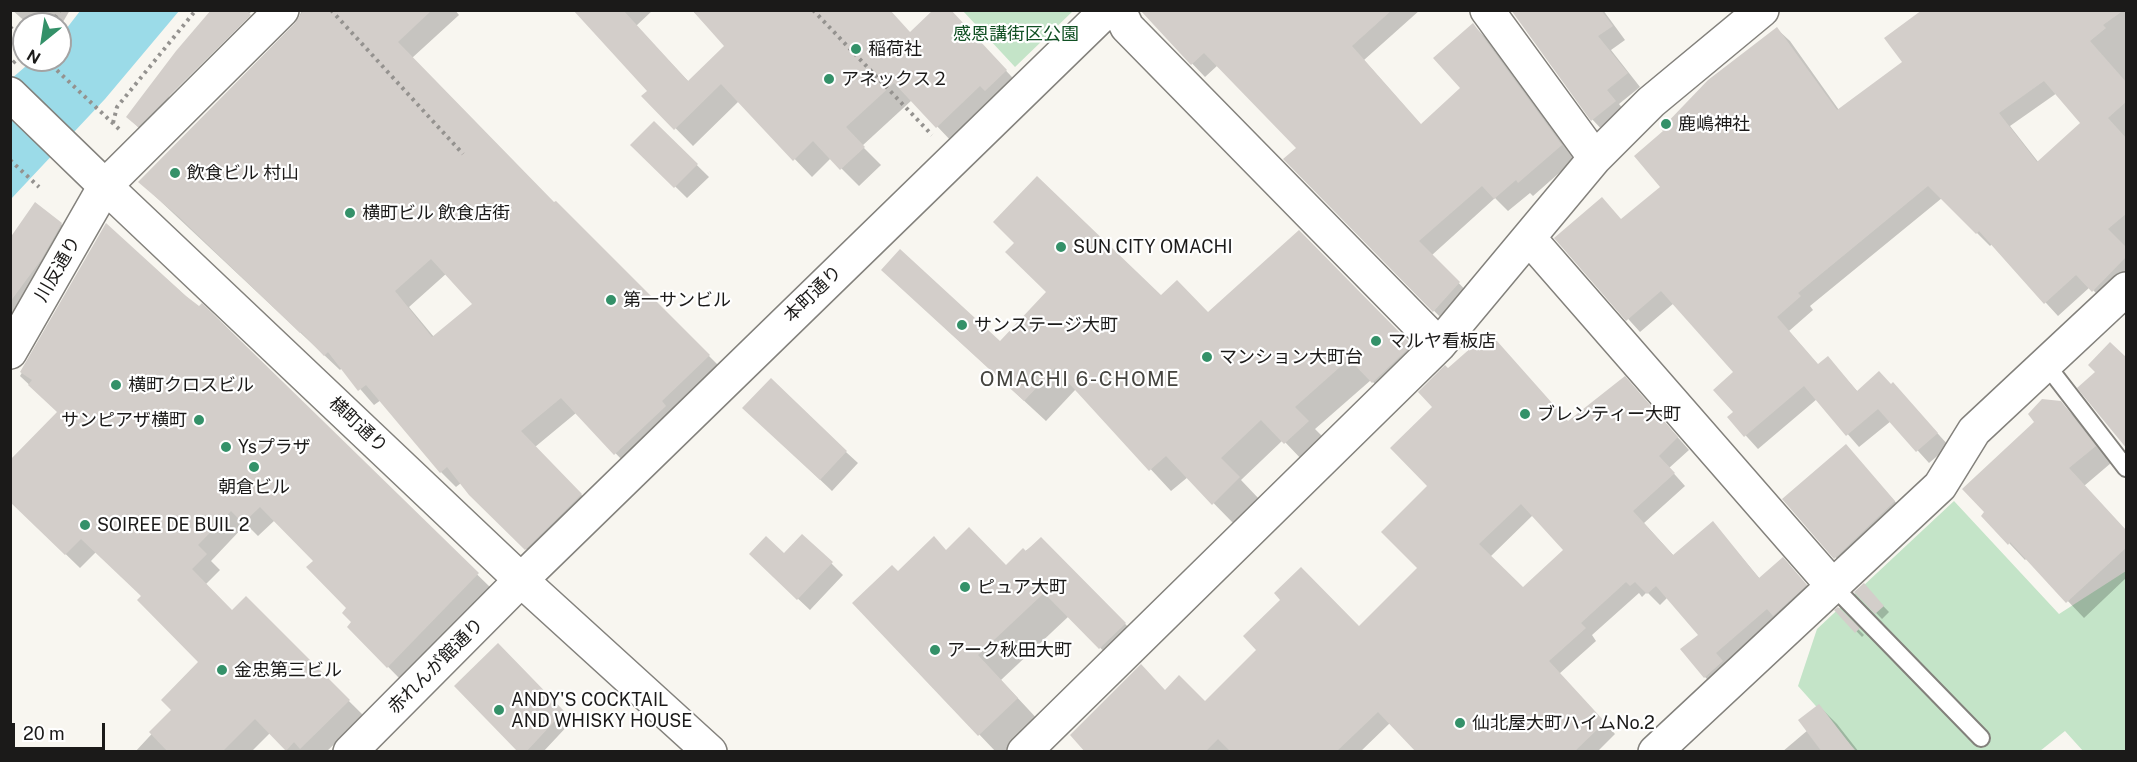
<!DOCTYPE html>
<meta charset="utf-8">
<style>
body{margin:0}
#map{position:relative;width:2137px;height:762px;overflow:hidden;background:#f8f6f0;font-family:"Public Sans",sans-serif}
canvas{display:block}
.frame{position:absolute;inset:0;border:12px solid #1b1a19;pointer-events:none}
.north{position:absolute;left:12px;top:12px;width:60px;height:60px;box-sizing:border-box;background:#fff;border:2px solid #a4a3a3;border-radius:50%;rotate:210deg;font-size:16px;font-weight:700;line-height:24px;text-align:center;color:#1b1a19}
.north::after{content:'';display:block;margin:auto;width:21px;height:27px;background:#349169;clip-path:polygon(50% 0,100% 100%,50% 72%,0 100%)}
.scale{position:absolute;left:12px;top:723px;width:93px;height:27px;box-sizing:border-box;border:3px solid #1b1a19;border-top:0;padding-left:8px;font-size:18px;line-height:21px;white-space:nowrap;color:#1b1a19;-webkit-text-stroke:4px #fff;paint-order:stroke}
</style>
<div id="map">
<canvas width="2137" height="762"></canvas>
<div class="frame"></div>
<div class="north">N</div>
<div class="scale">20 m</div>
</div>
<script>
const context = document.querySelector('canvas').getContext('2d');
context.lineJoin = 'round';
function fill(path, color) { context.fillStyle = color; context.fill(path, 'evenodd'); }
const toPath = rows => new Path2D(rows.map(r => 'M' + r).join(''));
function strokePath(path, color, width, dash) { context.strokeStyle = color; context.lineWidth = width; context.lineCap = dash ? 'butt' : 'round'; context.setLineDash(dash || []); context.stroke(path); }
function label(font, color, halo, rows, align = 'center') {
  context.font = font + ' "Public Sans","Noto Sans JP",sans-serif'; context.lineWidth = 4.5; context.setLineDash([]); context.textBaseline = 'middle'; context.strokeStyle = halo; context.fillStyle = color; for (const [text, x, y, turn = 0] of rows) {
    context.save(); context.translate(x, y); context.rotate((+turn || 0) * Math.PI / 180); context.textAlign = isNaN(turn) ? turn : align; if (halo) context.strokeText(text, 0, 0); context.fillText(text, 0, 0); context.restore();
  }
}
const green = toPath([
 [963,11,1073,11,1015,67],
 [1954,501,2059,614,2126,571,2126,751,2083,751,2065,731,2040,751,1856,751,1798,686,1817,629]
]);
const water = toPath([
 [80,11,179,11,105,99,11,199,11,79,33,60,60,60,60,37]
]);
const shadow = toPath([
 [12,10,70,10,60,27,60,24,28,24],
 [212,10,253,10,171,92,168,99,257,10,285,10,143,132,128,117],
 [302,10,455,10,459,15,412,58,554,204,556,203,724,371,630,468,576,413,535,447,596,510,541,564,461,483,456,487,441,472,381,400,374,405,342,368,340,370,140,182,296,24],
 [447,273,475,305,434,337,409,307],
 [575,10,653,10,636,26,689,82,726,46,692,10,889,10,910,33,960,21,1023,89,954,144,912,100,862,146,881,165,859,186,831,158,812,177,739,101,693,146,644,96,649,91],
 [1420,10,1364,60,1422,126,1462,88,1473,25,1486,38,1575,159,1533,196,1530,193,1508,211,1495,198,1432,255,1472,297,1447,324,1285,159,1298,148,1218,65,1205,77,1142,11],
 [1512,10,1603,10,1625,40,1611,50,1640,87,1619,104,1628,115,1605,133,1592,119],
 [1925,10,2126,10,2126,284,2106,303,2090,287,2058,316,1992,244,1990,246,1942,198,1810,306,1813,310,1789,331,1819,366,1828,358,1858,392,1893,384,1949,446,1929,463,1891,421,1859,447,1817,399,1758,449,1729,417,1735,412,1735,372,1674,303,1640,332,1556,239,1622,220,1662,187,1777,29,1790,41,1839,110,1904,62],
 [2057,93,2082,123,2039,163,2010,126],
 [654,123,709,177,687,198,633,145],
 [61,224,77,239,10,336,10,240],
 [107,226,199,308,202,306,492,589,402,681,349,627,353,622,348,608,315,561,275,520,258,536,246,524,211,561,220,570,205,585,233,612,246,599,364,716,326,752,289,752,270,733,251,752,135,752,173,711,200,662,143,597,96,552,80,568,10,500,58,412,20,376],
 [1299,232,1433,367,1394,403,1371,380,1315,429,1329,443,1306,464,1283,440,1241,480,1260,500,1235,525,1188,477,1171,491,1076,389,1046,421,905,291,1000,343,1161,297,1208,314],
 [1636,390,1689,450,1669,468,1685,486,1644,523,1674,556,1713,523,1760,579,1794,571,1817,597,1716,688,1705,677,1700,635,1668,597,1660,605,1647,592,1642,597,1639,593,1592,635,1596,641,1559,674,1615,734,1597,752,1418,752,1390,723,1360,752,1087,752,1165,692,1205,703,1359,628,1569,422],
 [1533,515,1565,550,1523,589,1490,557],
 [2061,403,2077,419,2111,463,2084,486,2126,531,2126,578,2084,618,2027,558,2025,560,2009,543],
 [756,419,846,452,858,463,832,491],
 [1846,446,1906,514,1847,570,1784,499],
 [1041,539,1149,648,1124,672,1069,616,1001,680,1041,723,1011,752,996,752,854,603,898,572,946,551,1006,566],
 [784,555,831,563,843,575,810,610,763,566],
 [1863,585,1889,612,1882,619,1856,592],
 [1838,609,1864,635,1862,637,1836,610],
 [498,645,572,721,543,752,520,752],
 [1819,706,1837,724,1859,752,1782,752,1808,730]
]);
const building = toPath([
 [211,10,246,10,251,15,138,127,126,117,176,51],
 [304,10,432,10,398,42,554,202,556,201,710,355,662,401,666,406,614,455,561,398,521,431,582,494,525,550,469,495,447,467,440,473,366,385,358,391,328,352,324,356,301,332,300,333,179,217,138,182,295,23],
 [431,259,472,304,432,337,395,291],
 [573,10,623,10,688,81,724,46,692,10,890,10,910,32,933,10,951,10,1007,70,985,91,980,86,936,128,894,83,846,127,865,147,840,170,813,141,793,161,721,84,674,130,641,96,647,91],
 [1140,10,1392,10,1352,46,1421,124,1460,88,1433,58,1473,23,1562,145,1518,183,1516,180,1494,199,1482,186,1419,241,1460,282,1433,312,1283,159,1296,148,1204,53,1191,65],
 [1511,10,1601,10,1613,26,1598,36,1628,73,1607,90,1616,101,1591,121],
 [1922,10,2124,10,2103,25,2106,28,2090,41,2127,83,2127,101,2108,118,2127,139,2127,213,2108,229,2127,248,2127,256,2092,292,2076,275,2044,304,1979,231,1976,234,1928,186,1798,293,1801,296,1777,317,1818,364,1828,356,1857,391,1879,371,1891,384,1893,382,1938,433,1916,452,1878,409,1846,436,1804,386,1744,437,1727,417,1733,412,1713,390,1733,372,1661,291,1626,321,1554,238,1602,197,1621,219,1660,187,1634,156,1663,131,1661,129,1708,80,1777,27,1837,110,1902,62,1884,38],
 [2044,81,2080,123,2037,162,1999,113],
 [654,121,698,164,674,188,630,145],
 [1037,176,1161,295,1177,280,1208,312,1299,230,1412,345,1372,383,1349,359,1295,407,1309,421,1284,444,1261,420,1221,458,1240,477,1212,505,1166,456,1149,471,1055,368,1024,401,881,270,900,249,1000,341,1046,292,1005,252,1014,243,993,222],
 [35,202,62,223,41,260,10,302,10,238],
 [106,223,186,296,199,306,202,303,479,573,387,668,347,627,351,622,342,613,346,608,306,567,313,561,260,507,243,523,231,511,198,545,207,554,192,569,232,610,246,596,350,700,300,749,294,742,286,751,255,719,222,752,168,752,149,732,171,710,161,700,198,662,137,600,141,596,81,539,65,555,10,502,10,460,57,412,28,385,32,380,20,372],
 [1489,332,1568,421,1625,376,1678,437,1659,456,1675,473,1633,511,1673,555,1713,521,1759,578,1783,557,1807,585,1773,616,1767,609,1716,653,1723,661,1704,678,1680,649,1698,635,1656,586,1647,594,1635,582,1630,586,1626,582,1581,623,1586,628,1549,661,1605,722,1574,752,1416,752,1378,712,1336,752,1231,752,1218,739,1205,752,1085,752,1070,735,1141,664,1165,690,1179,675,1205,701,1256,650,1243,636,1280,600,1274,593,1301,567,1359,626,1417,568,1381,532,1427,486,1390,448,1432,407,1418,392,1445,365,1448,368],
 [1521,504,1563,550,1523,587,1479,544],
 [2110,342,2127,358,2127,449,2077,388,2095,372,2088,365],
 [771,378,847,451,820,480,742,408],
 [2042,399,2061,401,2096,446,2069,468,2127,531,2127,547,2066,603,2010,542,2008,545,1981,516,1984,512,1962,489,2034,422,2028,414],
 [1846,444,1895,501,1834,559,1782,499],
 [969,527,1006,565,1023,548,1026,551,1041,537,1126,623,1099,649,1044,593,978,655,1018,698,978,736,852,603,892,565,898,571,934,536,946,550],
 [802,534,833,562,797,600,749,554,766,536,784,553],
 [1864,583,1884,606,1875,614,1854,592],
 [1838,607,1860,628,1855,633,1834,610],
 [498,643,564,711,526,752,518,752,454,686],
 [1819,704,1856,752,1822,752,1798,720]
]);
const path = toPath([
 [331,10,463,154],
 [813,10,932,135],
 [51,24,60,10],
 [10,27,24,40],
 [46,60,119,129],
 [13,63,24,53],
 [113,123,117,107,196,10],
 [10,160,39,187]
]);
const service = toPath([
 [2045,363,2126,468],
 [1832,585,1981,738]
]);
const minor = toPath([
 [1119,10,1127,27,1439,345],
 [1487,10,1595,158],
 [105,186,521,580,1107,10],
 [1529,238,1832,585],
 [10,352,105,186,282,10],
 [1024,752,1439,345,1595,158,1651,102,1762,10],
 [1655,752,1940,486,1974,431,2126,289]
]);
const tertiary = toPath([
 [10,94,105,186],
 [350,752,521,580,710,752]
]);
const markers = [
 [856,49,6,"#349169"],
 [829,79,6,"#349169"],
 [1666,124,6,"#349169"],
 [175,173,6,"#349169"],
 [350,213,6,"#349169"],
 [1061,247,6,"#349169"],
 [611,300,6,"#349169"],
 [962,325,6,"#349169"],
 [1376,341,6,"#349169"],
 [1207,357,6,"#349169"],
 [116,385,6,"#349169"],
 [1525,414,6,"#349169"],
 [199,420,6,"#349169"],
 [226,447,6,"#349169"],
 [254,467,6,"#349169"],
 [85,525,6,"#349169"],
 [965,587,6,"#349169"],
 [935,650,6,"#349169"],
 [222,670,6,"#349169"],
 [499,710,6,"#349169"],
 [1460,723,6,"#349169"]
];
const parkNames = [
 ["感恩講街区公園",1016,34]
];
const poiNames = [
 ["稲荷社",868,49],
 ["アネックス２",841,79],
 ["鹿嶋神社",1678,124],
 ["飲食ビル 村山",187,173],
 ["横町ビル 飲食店街",362,213],
 ["SUN CITY OMACHI",1073,247],
 ["第一サンビル",623,300],
 ["サンステージ大町",974,325],
 ["マルヤ看板店",1388,341],
 ["マンション大町台",1219,357],
 ["横町クロスビル",128,385],
 ["ブレンティー大町",1537,414],
 ["サンピアザ横町",187,420,"right"],
 ["Ysプラザ",238,447],
 ["朝倉ビル",254,487,"center"],
 ["SOIREE DE BUIL 2",97,525],
 ["ピュア大町",977,587],
 ["アーク秋田大町",947,650],
 ["金忠第三ビル",234,670],
 ["ANDY'S COCKTAIL",511,700],
 ["AND WHISKY HOUSE",511,721],
 ["仙北屋大町ハイムNo.2",1472,723]
];
const streetNames = [
 ["川反通り",58,269,-60],
 ["本町通り",813,294,-44],
 ["横町通り",358,425,43],
 ["赤れんが館通り",436,666,-45]
];
const neighbourhoodNames = [
 ["OMACHI 6-CHOME",1080,380]
];
fill(green, '#c4e4c8');
fill(water, '#9bdbe8');
fill(shadow, '#0003');
fill(building, '#d3ceca');
strokePath(service, '#83817c', 20);
strokePath(minor, '#83817c', 36);
strokePath(tertiary, '#83817c', 36);
strokePath(path, '#94928f', 4, [3, 4.5]);
strokePath(service, '#fff', 16);
strokePath(minor, '#fff', 33);
strokePath(tertiary, '#fff', 33);
for (const [x, y, r, color] of markers) { const dot = new Path2D(); dot.arc(x, y, r, 0, 2 * Math.PI); context.fillStyle = color; context.fill(dot); strokePath(dot, '#fff', 2); }
label('18px', '#105023', '#fff', parkNames);
label('18px', '#1b1a19', '#fff', poiNames, 'left');
label('18px', '#1b1a19', '#fff', streetNames);
context.letterSpacing = '1.5px';
label('20px', '#45443f', '#fff', neighbourhoodNames);
context.letterSpacing = '0px';
</script>
